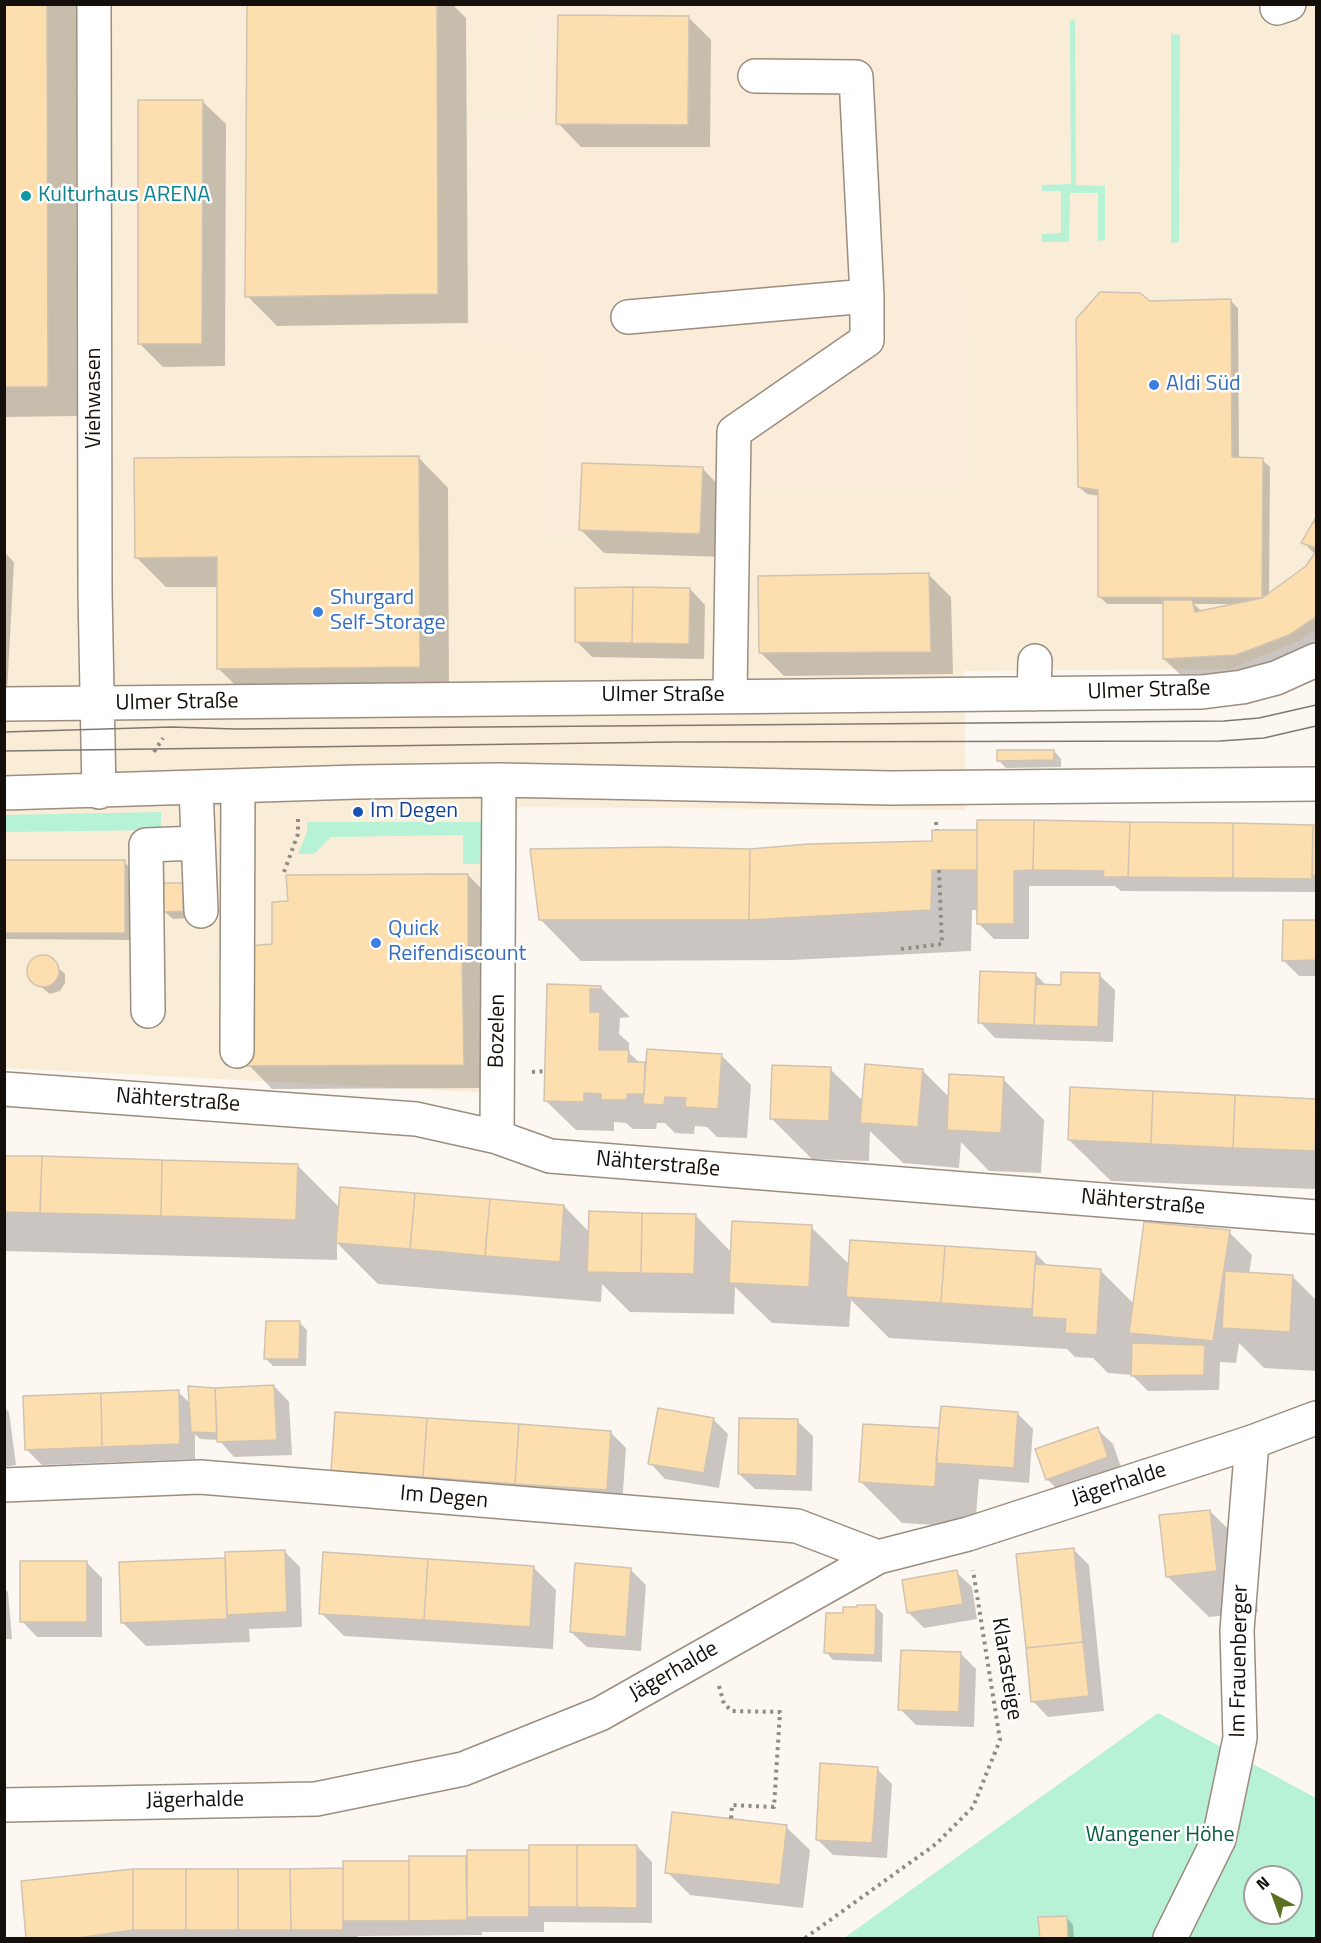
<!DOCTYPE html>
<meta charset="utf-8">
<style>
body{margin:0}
#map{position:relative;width:1321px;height:1943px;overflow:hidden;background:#fdf7f1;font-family:"Titillium Web",sans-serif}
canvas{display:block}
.frame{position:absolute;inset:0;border:6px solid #140f0a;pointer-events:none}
.north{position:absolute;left:1243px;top:1865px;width:60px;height:60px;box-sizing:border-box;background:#fff;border:2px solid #a19f9d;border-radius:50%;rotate:319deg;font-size:16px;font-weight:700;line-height:24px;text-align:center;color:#140f0a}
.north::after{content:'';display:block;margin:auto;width:21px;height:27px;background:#5a7122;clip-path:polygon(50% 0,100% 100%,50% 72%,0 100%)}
</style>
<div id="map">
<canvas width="1321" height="1943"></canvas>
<div class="frame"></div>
<div class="north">N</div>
</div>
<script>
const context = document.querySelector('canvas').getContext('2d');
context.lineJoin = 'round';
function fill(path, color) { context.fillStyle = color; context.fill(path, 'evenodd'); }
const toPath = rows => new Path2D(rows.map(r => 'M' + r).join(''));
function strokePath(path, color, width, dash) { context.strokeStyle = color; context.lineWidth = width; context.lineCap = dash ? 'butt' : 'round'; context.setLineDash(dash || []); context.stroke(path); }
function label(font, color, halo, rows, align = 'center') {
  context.font = font + ' "Titillium Web",sans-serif'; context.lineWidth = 5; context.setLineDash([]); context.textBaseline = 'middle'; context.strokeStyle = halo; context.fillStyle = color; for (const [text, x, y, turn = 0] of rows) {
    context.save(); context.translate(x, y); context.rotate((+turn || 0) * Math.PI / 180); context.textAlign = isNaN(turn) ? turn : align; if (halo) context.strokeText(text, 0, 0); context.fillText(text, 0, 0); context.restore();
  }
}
const commercial = toPath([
 [4,5,1316,5,1316,629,1299,641,1230,669,964,671,966,810,496,807,493,1093,5,1068]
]);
const industrial = toPath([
 [552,5,962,5,966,488,761,485,707,491,705,537,543,533,540,484,543,347,467,345,465,121,537,120,536,34,539,19]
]);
const green = toPath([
 [1075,20,1076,185,1105,186,1105,240,1098,241,1098,193,1070,193,1069,242,1042,242,1042,234,1061,233,1061,191,1042,191,1042,185,1071,184,1070,21],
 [1171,34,1180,35,1179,242,1171,243],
 [161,812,161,830,5,832,4,815],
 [307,822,482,822,480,864,463,864,463,835,331,837,314,854,298,854,307,832],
 [1158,1713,1316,1798,1316,1938,844,1938],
 [1255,1877,1291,1877,1291,1913,1255,1913]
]);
const shadow = toPath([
 [4,4,76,4,77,416,4,417],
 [249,4,452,4,466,18,468,323,277,326,247,296],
 [688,17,711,40,710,147,581,147,558,123],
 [202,101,226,124,225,366,163,367,140,344],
 [1231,301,1238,308,1239,458,1262,460,1270,467,1269,594,1307,567,1316,555,1303,542,1316,515,1316,655,1188,682,1164,659,1164,604,1107,604,1100,597,1100,496,1087,494,1079,487,1150,302],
 [1194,604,1229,604,1229,606,1202,612],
 [419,458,448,488,449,697,248,698,218,668,218,587,166,587,136,557],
 [702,468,725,492,723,557,604,553,581,530],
 [4,552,14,562,6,711,4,711],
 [928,574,951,597,953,674,784,676,761,653],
 [690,589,705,605,704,659,592,657,576,641],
 [1054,751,1061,759,1061,767,1006,768,998,760],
 [979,821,1316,826,1316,892,1121,891,1115,886,1029,886,1029,939,994,939,978,923,978,910,972,910,971,951,792,960,581,961,540,919,750,851,933,842,979,834],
 [4,862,124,862,132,869,132,940,4,939],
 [468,875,491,898,486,1088,272,1089,249,1065],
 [183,885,190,918,173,919,164,911],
 [1284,922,1316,922,1316,976,1299,976,1283,960],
 [46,957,65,974,65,983,60,991,50,994,34,981,29,968,34,961],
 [1036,975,1047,986,1062,987,1099,975,1115,990,1113,1042,995,1038,980,1022],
 [549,986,600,987,630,1017,620,1018,619,1034,629,1043,629,1053,640,1063,721,1055,751,1085,747,1138,717,1137,707,1127,695,1126,694,1134,675,1133,665,1123,657,1123,656,1129,633,1129,626,1123,614,1122,614,1131,576,1130,546,1101],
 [830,1069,864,1102,922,1070,950,1098,1003,1079,1044,1120,1041,1173,989,1171,961,1142,959,1168,903,1163,870,1131,869,1161,812,1159,771,1118],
 [1072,1089,1316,1100,1316,1189,1111,1181,1069,1140],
 [4,1157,297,1165,340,1208,564,1206,590,1233,695,1215,732,1253,811,1227,850,1265,1035,1253,1049,1267,1100,1270,1134,1304,1229,1232,1252,1255,1249,1274,1292,1276,1316,1300,1316,1371,1264,1368,1239,1343,1236,1363,1220,1362,1219,1390,1148,1391,1132,1375,1108,1373,1093,1358,1075,1357,1067,1349,889,1338,851,1300,849,1327,772,1323,735,1287,734,1314,630,1312,602,1284,601,1302,378,1284,337,1243,337,1260,4,1251],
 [299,1322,307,1330,306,1366,273,1366,265,1358],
 [274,1386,289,1402,292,1455,234,1457,219,1440,200,1439,195,1434,195,1459,42,1465,26,1449,178,1392,191,1404,215,1389],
 [4,1407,9,1412,16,1465,4,1467],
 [1017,1413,1033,1429,1029,1483,979,1479,975,1527,902,1523,861,1482,865,1425,940,1430],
 [713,1419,728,1434,719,1488,665,1479,650,1463],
 [797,1421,813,1436,812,1491,755,1489,739,1474],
 [1097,1429,1113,1444,1123,1473,1063,1495,1047,1479],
 [610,1432,626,1448,622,1505,348,1486,332,1470],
 [1210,1511,1251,1552,1258,1612,1209,1617,1167,1576],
 [1073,1549,1089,1565,1104,1711,1048,1717,1033,1701],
 [284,1551,300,1567,302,1627,249,1629,250,1642,146,1646,122,1622,225,1560,227,1562],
 [86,1562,102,1578,102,1637,37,1637,22,1621],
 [533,1567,556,1590,553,1649,344,1636,321,1613],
 [631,1570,646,1585,641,1651,587,1647,571,1632],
 [956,1572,972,1587,977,1619,924,1628,909,1613],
 [4,1588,8,1592,12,1639,4,1639],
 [876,1607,883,1614,882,1662,833,1660,826,1652],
 [961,1654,976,1669,974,1727,916,1725,900,1709],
 [877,1769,892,1784,887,1858,833,1855,817,1839],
 [786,1827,810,1850,803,1908,690,1895,667,1872],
 [637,1846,652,1862,652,1923,544,1922,544,1932,482,1932,482,1935,358,1936,358,1938,27,1938,22,1883,344,1870,410,1863,410,1858,468,1857],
 [1066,1917,1073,1925,1074,1938,1041,1938,1040,1919]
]);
const building = toPath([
 [4,4,47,4,48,387,4,387,4,4],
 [247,4,437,4,438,294,245,297,247,4],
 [558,15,689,16,688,125,556,124,558,15],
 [138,100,203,100,202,344,138,344,138,100],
 [1100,292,1140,293,1150,301,1231,299,1232,457,1263,458,1262,598,1098,597,1098,490,1078,487,1076,319,1100,292],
 [419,456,420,667,217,669,217,557,135,558,134,458,419,456],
 [582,463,703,467,700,534,579,530,582,463],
 [1313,522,1316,524,1316,548,1301,543,1313,522],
 [1316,551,1316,617,1289,635,1236,655,1163,659,1163,600,1192,600,1195,612,1262,598,1306,566,1316,551],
 [929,573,931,652,759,653,758,576,929,573],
 [633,587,632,643,575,642,575,588,633,587],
 [633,587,690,588,689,644,632,643,633,587],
 [997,750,1054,750,1054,760,997,761,997,750],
 [977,820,1034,820,1033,870,1014,871,1014,924,977,924,977,820],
 [1034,820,1130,822,1128,877,1103,877,1104,871,1033,870,1034,820],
 [1130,822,1233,823,1233,878,1128,877,1130,822],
 [1233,823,1313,825,1312,879,1233,878,1233,823],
 [1313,825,1316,825,1316,876,1312,876,1313,825],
 [932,830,977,830,977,870,932,870,931,910,749,920,750,849,808,844,932,841,932,830],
 [663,847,750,849,749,920,539,920,530,849,663,847],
 [4,860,125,860,125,933,4,933,4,860],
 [468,874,468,957,462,957,464,1065,247,1066,247,946,272,944,272,902,288,901,286,875,468,874],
 [165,883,184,883,183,911,164,912,155,903,156,892,165,883],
 [1283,920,1316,920,1316,960,1282,961,1283,920],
 '27 971a16 16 0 1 1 32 0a16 16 0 1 1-32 0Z',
 [980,971,1036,973,1034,1025,978,1023,980,971],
 [1061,972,1100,973,1098,1027,1034,1025,1036,984,1061,985,1061,972],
 [547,984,601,986,601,989,590,989,590,1012,600,1012,599,1050,629,1050,628,1062,645,1062,644,1094,627,1094,627,1100,601,1100,601,1094,584,1093,584,1102,544,1101,547,984],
 [647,1049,722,1054,718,1109,685,1107,686,1098,665,1097,664,1105,643,1104,647,1049],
 [865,1064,923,1069,918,1127,860,1123,865,1064],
 [772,1065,831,1067,829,1121,770,1119,772,1065],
 [949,1074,1004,1077,1001,1133,947,1130,949,1074],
 [1070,1087,1153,1091,1151,1144,1068,1140,1070,1087],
 [1153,1091,1235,1095,1233,1148,1151,1144,1153,1091],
 [1235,1095,1316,1099,1315,1151,1233,1148,1235,1095],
 [4,1156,42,1156,40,1213,4,1212,4,1156],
 [42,1156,162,1160,161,1216,40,1213,42,1156],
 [162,1160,298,1164,296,1220,161,1216,162,1160],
 [340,1187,415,1193,410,1249,336,1243,340,1187],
 [415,1193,490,1199,485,1256,410,1249,415,1193],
 [490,1199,564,1205,560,1262,485,1256,490,1199],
 [589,1211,642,1213,641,1273,587,1272,589,1211],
 [642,1213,696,1214,694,1274,641,1273,642,1213],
 [732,1221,812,1225,809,1287,729,1283,732,1221],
 [1144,1222,1230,1230,1213,1341,1129,1333,1144,1222],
 [850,1240,945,1246,941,1303,846,1297,850,1240],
 [945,1246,1036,1252,1032,1309,941,1303,945,1246],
 [1035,1264,1101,1269,1097,1335,1065,1333,1066,1319,1032,1317,1035,1264],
 [1225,1271,1293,1275,1290,1332,1222,1328,1225,1271],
 [266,1321,300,1321,299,1359,264,1359,266,1321],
 [1132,1343,1205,1345,1204,1375,1131,1376,1132,1343],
 [274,1385,277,1440,217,1442,215,1388,274,1385],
 [188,1386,215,1388,217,1433,191,1432,188,1386],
 [179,1390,180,1444,102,1447,101,1393,179,1390],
 [101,1393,102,1447,25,1450,23,1396,101,1393],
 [941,1406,1018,1412,1014,1468,936,1463,941,1406],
 [658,1408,714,1418,704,1473,648,1464,658,1408],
 [335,1412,427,1418,423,1477,331,1471,335,1412],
 [427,1418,519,1424,515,1484,423,1477,427,1418],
 [739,1418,798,1419,797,1476,738,1474,739,1418],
 [519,1424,611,1431,607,1490,515,1484,519,1424],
 [863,1424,939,1428,935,1487,859,1482,863,1424],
 [1098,1427,1108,1457,1046,1480,1035,1449,1098,1427],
 [1210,1510,1217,1571,1166,1577,1159,1515,1210,1510],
 [1074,1548,1083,1642,1026,1648,1016,1554,1074,1548],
 [285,1550,287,1612,227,1615,225,1552,285,1550],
 [323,1552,428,1559,424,1620,319,1614,323,1552],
 [225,1558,227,1619,121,1623,119,1562,225,1558],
 [428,1559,534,1566,530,1627,424,1620,428,1559],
 [20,1561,87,1561,87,1622,20,1622,20,1561],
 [575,1563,631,1568,626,1637,570,1632,575,1563],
 [957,1570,963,1604,907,1613,902,1580,957,1570],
 [857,1605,876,1605,875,1655,824,1653,826,1613,843,1613,843,1607,857,1607,857,1605],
 [1083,1642,1089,1696,1031,1702,1026,1648,1083,1642],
 [901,1650,961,1652,959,1712,898,1710,901,1650],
 [820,1763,878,1767,872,1843,816,1840,820,1763],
 [672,1812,787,1825,780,1885,665,1873,672,1812],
 [529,1845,577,1845,577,1907,529,1907,529,1845],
 [577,1845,637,1845,637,1908,577,1907,577,1845],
 [467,1850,529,1850,529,1917,467,1917,467,1850],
 [409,1856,466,1856,467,1920,409,1921,409,1856],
 [343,1861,409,1861,409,1921,343,1921,343,1861],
 [343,1868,343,1930,291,1930,290,1869,343,1868],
 [133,1869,186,1869,186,1930,133,1930,133,1869],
 [133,1869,133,1930,78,1938,26,1938,21,1881,133,1869],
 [186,1869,238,1869,238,1930,186,1930,186,1869],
 [238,1869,290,1869,291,1930,238,1930,238,1869],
 [1067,1916,1068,1938,1040,1938,1038,1917,1067,1916]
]);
const path = toPath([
 [154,752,163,738],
 [936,822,937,830],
 [284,872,298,834,298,818],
 [901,949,942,944,939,870],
 [532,1072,545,1071],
 [719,1686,724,1704,732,1711,780,1712,774,1807,732,1805,731,1819],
 [805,1938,936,1844,973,1807,1000,1740,973,1570]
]);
const minor = toPath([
 [94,4,95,592,99,792],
 [1277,8,1289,4],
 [628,317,867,296],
 [1034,694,1035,661],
 [730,695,734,432,867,340,867,296,856,77,755,76],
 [4,704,1202,692,1242,687,1276,678,1316,660],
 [196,788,201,911],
 [4,793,357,782,499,780,891,788,1316,784],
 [148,1011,146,845,198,843],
 [237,1051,238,786],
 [4,1089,416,1119,497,1137,550,1156,1316,1217],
 [497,1137,499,780],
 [4,1485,200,1477,797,1526,878,1557],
 [4,1805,316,1799,463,1769,600,1714,878,1557,968,1534,1252,1442,1316,1418],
 [1170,1938,1219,1839,1240,1738,1237,1630,1252,1442]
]);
const tram = toPath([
 [4,732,171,727,236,729,1224,721,1259,718,1316,705],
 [4,751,675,742,1220,741,1264,738,1316,726]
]);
const markers = [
 [26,196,6,"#0f9aa8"],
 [1154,385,6,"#3f7fe0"],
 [318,612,6,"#3f7fe0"],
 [358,812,6,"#1a4fb4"],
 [376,943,6,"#3f7fe0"]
];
const cultureNames = [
 ["Kulturhaus ARENA",38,196]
];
const shopNames = [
 ["Aldi Süd",1166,385],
 ["Shurgard",330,599],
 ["Self-Storage",330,624],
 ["Quick",388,930],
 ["Reifendiscount",388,955]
];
const streetNames = [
 ["Viehwasen",95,398,-90],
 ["Ulmer Straße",1149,691,-2],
 ["Ulmer Straße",663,696],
 ["Ulmer Straße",177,703,-1],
 ["Bozelen",498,1031,-89],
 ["Nähterstraße",178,1101,4],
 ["Nähterstraße",658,1165,5],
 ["Nähterstraße",1143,1203,5],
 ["Jägerhalde",1119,1485,-18],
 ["Im Degen",444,1498,5],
 ["Im Frauenberger",1240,1661,-89],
 ["Klarasteige",1006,1669,81],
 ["Jägerhalde",674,1672,-30],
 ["Jägerhalde",195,1801,-1]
];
const transitNames = [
 ["Im Degen",370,812]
];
const parkNames = [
 ["Wangener Höhe",1160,1836]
];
fill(commercial, '#f9edd8');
fill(industrial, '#faecd9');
fill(green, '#b7f2d7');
fill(shadow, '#0003');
fill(building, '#fddeaf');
strokePath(building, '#cfc3b3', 1.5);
strokePath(minor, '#9b8d7f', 36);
strokePath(path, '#908b85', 4, [3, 4.5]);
strokePath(minor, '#fff', 33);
strokePath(tram, '#7e7873', 1.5);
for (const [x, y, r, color] of markers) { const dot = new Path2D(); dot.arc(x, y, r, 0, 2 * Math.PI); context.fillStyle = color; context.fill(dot); strokePath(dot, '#fff', 2); }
label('22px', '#0d838f', '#fff', cultureNames, 'left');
label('22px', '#366cbe', '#fff', shopNames, 'left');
label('22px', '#140f0a', '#fff', streetNames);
label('22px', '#164399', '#fff', transitNames, 'left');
label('22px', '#085e43', '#fff', parkNames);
</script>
